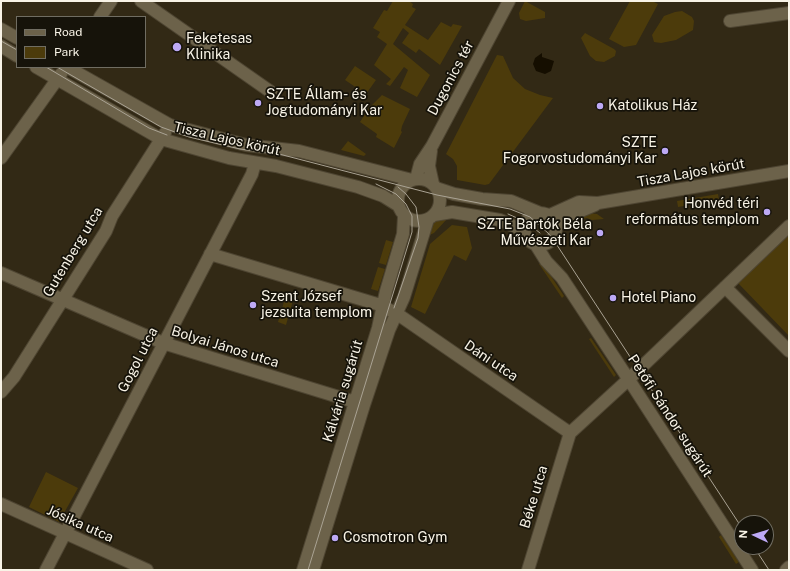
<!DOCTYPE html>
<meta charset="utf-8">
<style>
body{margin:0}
#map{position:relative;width:790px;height:571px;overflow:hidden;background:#322915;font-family:"Public Sans",sans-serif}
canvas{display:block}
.frame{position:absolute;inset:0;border:2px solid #f8f3e6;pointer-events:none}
.legend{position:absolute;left:16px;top:16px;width:130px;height:52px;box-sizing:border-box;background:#16130a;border:1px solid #706d62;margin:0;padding:5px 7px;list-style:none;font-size:12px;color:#f8f3e6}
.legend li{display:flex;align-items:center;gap:8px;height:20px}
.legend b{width:20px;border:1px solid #706d62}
.north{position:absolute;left:734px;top:515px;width:40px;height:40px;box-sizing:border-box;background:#16130a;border:1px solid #706d62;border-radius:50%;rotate:274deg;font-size:11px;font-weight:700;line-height:16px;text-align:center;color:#f8f3e6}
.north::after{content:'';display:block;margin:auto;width:14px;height:18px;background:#bda9f5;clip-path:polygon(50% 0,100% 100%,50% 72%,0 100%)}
</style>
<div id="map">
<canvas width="790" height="571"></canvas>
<div class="frame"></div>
<ul class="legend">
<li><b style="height:5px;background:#6c624a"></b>Road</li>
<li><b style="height:11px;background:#4c3b0b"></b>Park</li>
</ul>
<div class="north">N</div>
</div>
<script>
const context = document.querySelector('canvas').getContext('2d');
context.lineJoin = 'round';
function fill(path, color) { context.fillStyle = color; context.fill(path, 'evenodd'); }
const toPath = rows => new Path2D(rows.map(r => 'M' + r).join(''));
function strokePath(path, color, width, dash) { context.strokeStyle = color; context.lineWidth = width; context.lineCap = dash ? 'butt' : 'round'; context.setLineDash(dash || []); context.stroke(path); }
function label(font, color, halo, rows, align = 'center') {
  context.font = font + ' "Public Sans",sans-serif'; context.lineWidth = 3.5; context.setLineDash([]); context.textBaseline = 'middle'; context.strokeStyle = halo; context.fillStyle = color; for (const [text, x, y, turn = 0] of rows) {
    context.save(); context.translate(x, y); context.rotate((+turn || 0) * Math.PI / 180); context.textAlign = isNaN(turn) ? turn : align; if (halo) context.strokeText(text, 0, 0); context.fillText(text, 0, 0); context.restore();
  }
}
const green = toPath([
 [393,1,409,1,413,4,412,7,416,9,405,25,428,40,441,22,451,27,453,24,462,26,440,65,419,49,416,53,402,43,409,33,403,28,393,44,430,75,417,97,400,88,408,70,404,67,390,86,386,84,391,79,374,65,387,44,377,37,380,32,373,28,384,10,387,11],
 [525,1,545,12,545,18,526,21,520,19,519,13],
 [630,1,652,1,658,4,636,45,624,47,609,39],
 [682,11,692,17,694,21,693,30,676,40,661,43,654,42,652,35,664,16,675,12],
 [585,33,614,49,616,51,615,56,604,62,596,61,590,56,581,38],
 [497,55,503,56,513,78,525,89,540,95,553,98,489,184,485,185,457,180,457,166,453,159,446,154],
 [355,66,376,80,366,94,345,80],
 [382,95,410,109,402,126,401,131,402,132,394,148,376,137,377,134,360,122,369,108],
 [348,141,366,154,364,156,341,150],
 [718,194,719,200,678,207,677,201],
 [589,213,597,214,604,219,592,220,587,218,575,221,573,218],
 [448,218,434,233,427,236,432,224,436,220],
 [452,225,467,227,472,248,466,261,454,255,425,314,411,307,430,244],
 [789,233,789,336,738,283],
 [386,240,393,242,386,265,379,263],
 [539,264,543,264,564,296,562,298],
 [378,267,385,269,378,291,371,289],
 [286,295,294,297,286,325,278,322],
 [591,338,616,375,614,377,589,339],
 [46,472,78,488,59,522,29,507],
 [721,535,739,562,736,564,719,537]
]);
const water = toPath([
 [542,53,542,57,554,61,551,71,545,74,536,71,533,64,535,58]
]);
const minor = toPath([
 [141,1,271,92],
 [100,17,111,1],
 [730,21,789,13],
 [1,29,17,38],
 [1,46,17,56],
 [36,67,161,139,229,158,276,166,358,187,383,196,399,206],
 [67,67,170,125,246,145,299,151,412,180],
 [431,151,429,166,433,184],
 [1,158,61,74],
 '398 200a21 21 0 1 1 42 0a21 21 0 1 1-42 0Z',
 [416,179,420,164,432,146,509,1],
 [436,188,454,194,482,199,511,201,540,213],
 '524 229a16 16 0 1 1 32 0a16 16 0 1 1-32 0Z',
 [434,215,452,212,500,220,518,228,525,234],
 [548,216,579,202,598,203,789,171],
 [556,226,569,216,595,205],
 [536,245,546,261,562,278,633,386,752,570],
 [210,254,377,304,396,313,570,433],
 [1,273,163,343,355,402],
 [725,287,789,351],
 [1,392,14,377,106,231,112,216,165,133],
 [570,433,629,379,789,226],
 [1,504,147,570],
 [46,570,252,174,255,163],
 [303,570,378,328,386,291,403,234,404,216],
 [313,570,364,405,389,330,404,297,428,219],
 [528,570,570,433],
 [786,570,789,567]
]);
const tram = toPath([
 [1,41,17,50],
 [46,67,149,128,167,135],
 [57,67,161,127,189,137,240,149,279,154,437,195,510,209,530,217,548,233,553,239,742,528],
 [508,214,526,222,540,233],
 [394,308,418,238,419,227,416,207,406,194,398,187],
 [754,547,769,570],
 [308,570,412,232,412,216,406,204,396,194,376,184]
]);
const markers = [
 [177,47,5,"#bda9f5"],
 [258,103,4,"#bda9f5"],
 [600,106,4,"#bda9f5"],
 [665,151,4,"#bda9f5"],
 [767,212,4,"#bda9f5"],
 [600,233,4,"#bda9f5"],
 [613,298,4,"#bda9f5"],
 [253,305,4,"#bda9f5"],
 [335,538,4,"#bda9f5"]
];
const poiNames = [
 ["Feketesas",186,39],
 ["Klinika",186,55],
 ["SZTE Állam- és",266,95],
 ["Jogtudományi Kar",266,111],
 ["Katolikus Ház",608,106],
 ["SZTE",657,143,"right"],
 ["Fogorvostudományi Kar",657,159,"right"],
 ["Honvéd téri",759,204,"right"],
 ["református templom",759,220,"right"],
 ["SZTE Bartók Béla",592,225,"right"],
 ["Művészeti Kar",592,241,"right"],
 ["Szent József",261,297],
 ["jezsuita templom",261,313],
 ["Hotel Piano",621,298],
 ["Cosmotron Gym",343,538]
];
const streetNames = [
 ["Dugonics tér",451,78,-62],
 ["Tisza Lajos körút",227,139,13],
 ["Tisza Lajos körút",691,173,-10],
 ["Gutenberg utca",73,252,-59],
 ["Bolyai János utca",225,347,17],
 ["Gogol utca",138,360,-63],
 ["Dáni utca",491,361,34],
 ["Kálvária sugárút",343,391,-73],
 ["Petőfi Sándor sugárút",670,416,57],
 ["Béke utca",534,497,-73],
 ["Jósika utca",80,524,24]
];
fill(green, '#4c3b0b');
fill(water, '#150e00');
strokePath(minor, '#4e4532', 14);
strokePath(minor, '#6c624a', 12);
strokePath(tram, '#aaa394', 1);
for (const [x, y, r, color] of markers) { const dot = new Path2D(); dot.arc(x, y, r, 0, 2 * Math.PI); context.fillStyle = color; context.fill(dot); strokePath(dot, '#16130a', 1.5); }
label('14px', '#f8f3e6', '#16130a', poiNames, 'left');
label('14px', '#f8f3e6', '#16130a', streetNames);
</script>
